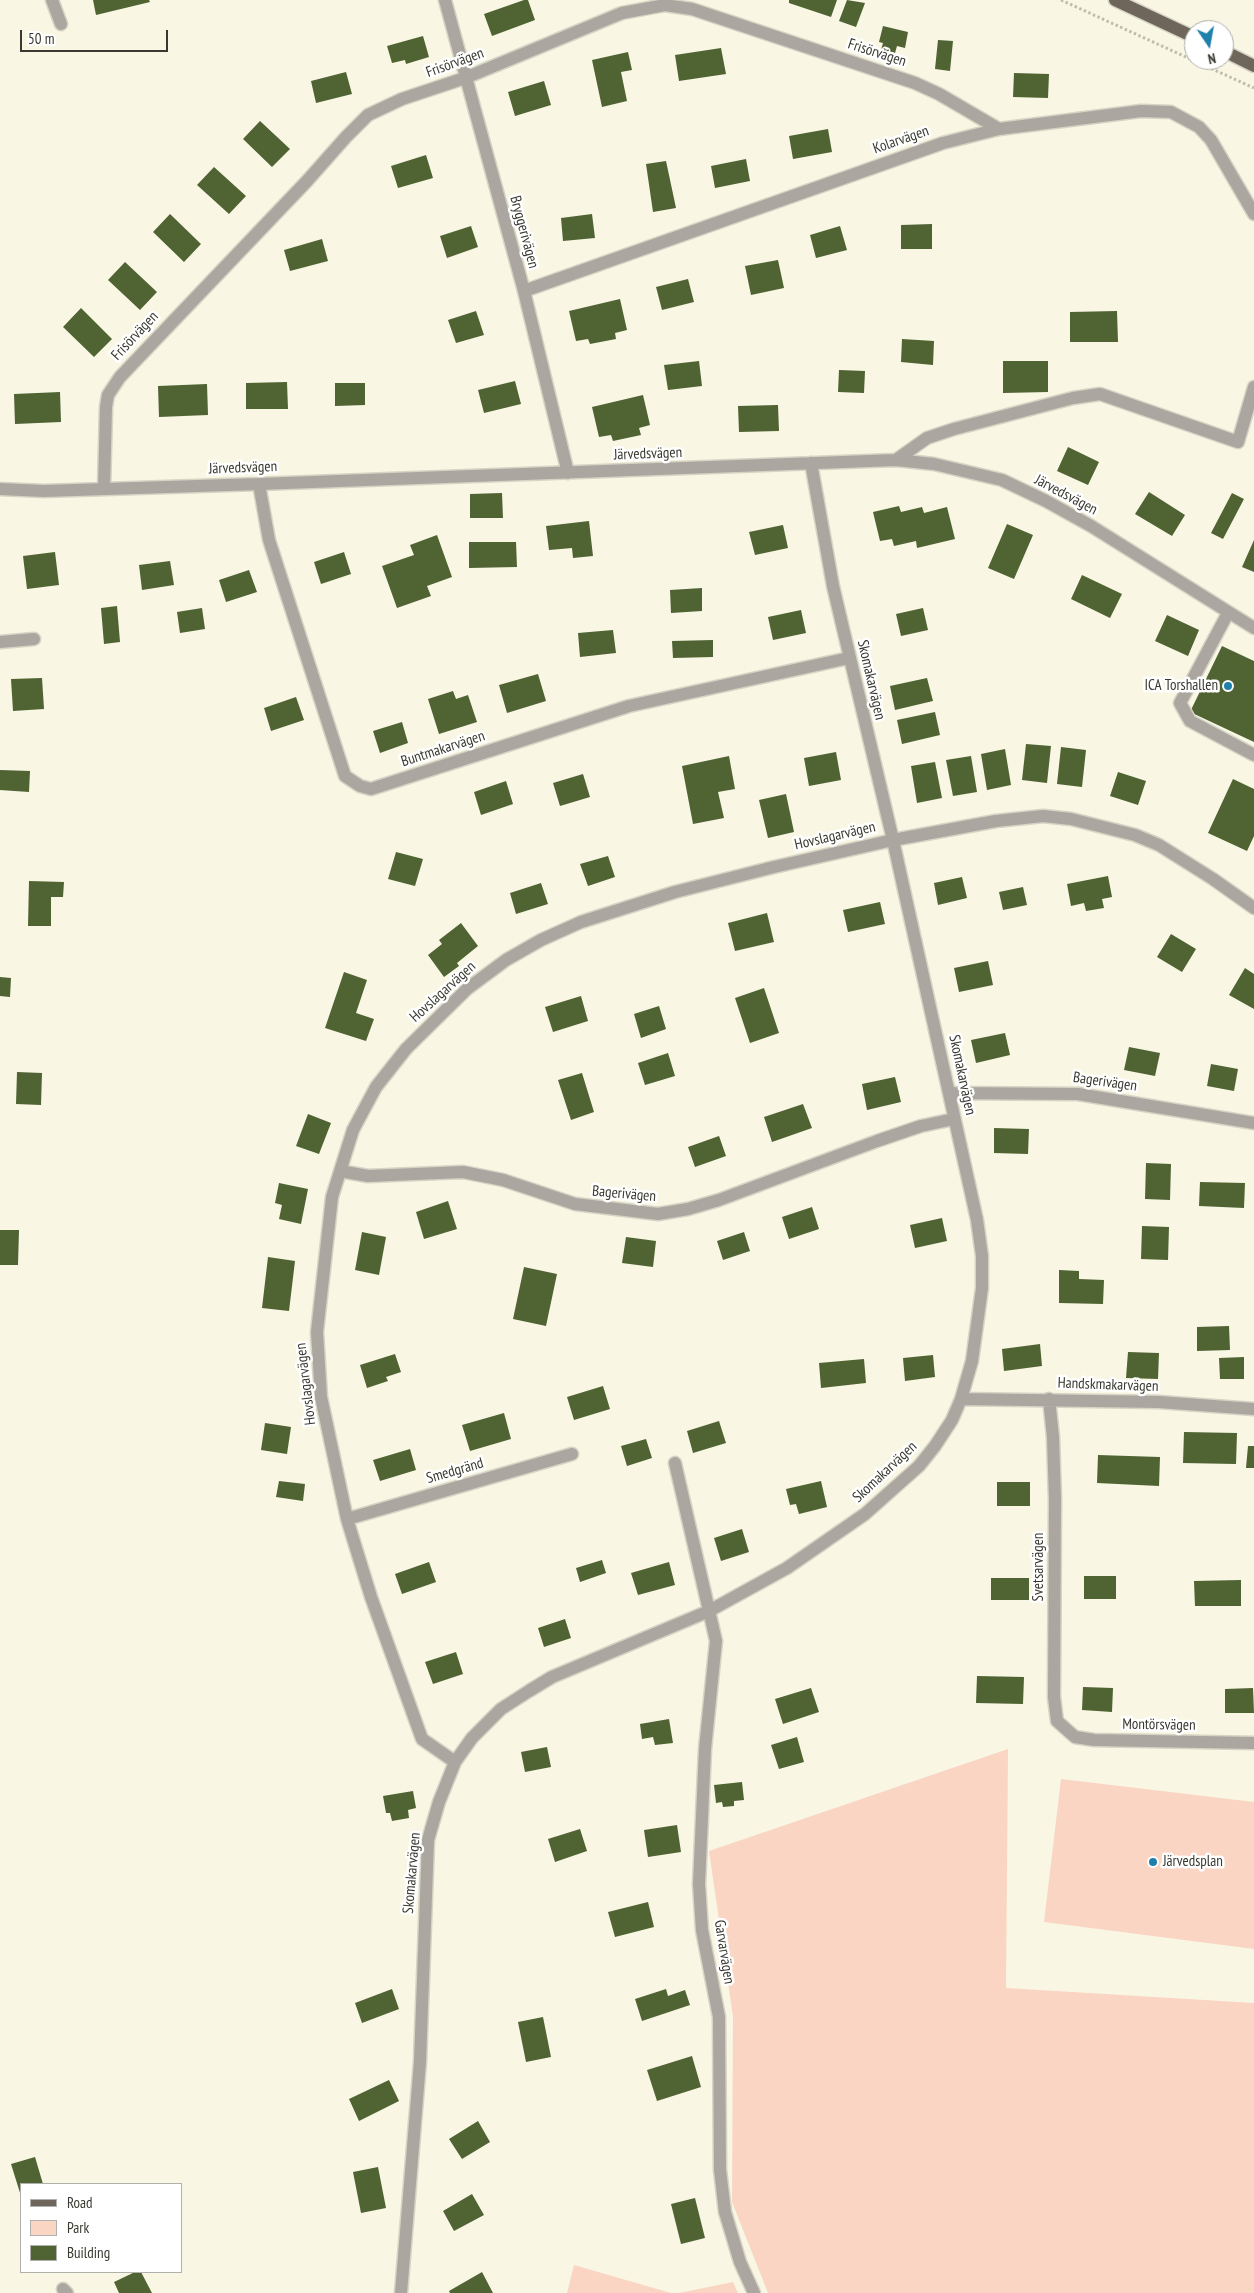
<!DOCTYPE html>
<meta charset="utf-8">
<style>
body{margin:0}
#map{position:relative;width:1254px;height:2293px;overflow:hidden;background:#f9f6e4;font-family:"PT Sans Narrow",sans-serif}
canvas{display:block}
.legend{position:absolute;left:20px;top:2183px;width:162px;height:90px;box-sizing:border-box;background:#fff;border:1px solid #b0b0ad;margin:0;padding:6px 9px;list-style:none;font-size:15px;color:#393931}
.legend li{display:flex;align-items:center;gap:10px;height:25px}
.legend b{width:25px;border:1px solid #b0b0ad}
.north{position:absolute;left:1184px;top:20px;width:50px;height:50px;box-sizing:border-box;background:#fff;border:1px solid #b0b0ad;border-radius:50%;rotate:168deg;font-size:14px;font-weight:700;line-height:20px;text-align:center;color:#393931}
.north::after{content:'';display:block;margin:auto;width:18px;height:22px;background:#1e80ab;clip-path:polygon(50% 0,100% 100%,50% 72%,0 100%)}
.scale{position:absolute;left:20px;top:30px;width:148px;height:22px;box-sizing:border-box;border:2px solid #393931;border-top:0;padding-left:6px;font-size:15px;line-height:18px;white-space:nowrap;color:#393931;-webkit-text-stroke:4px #fff;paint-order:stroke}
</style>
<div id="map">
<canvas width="1254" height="2293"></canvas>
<ul class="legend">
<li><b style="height:6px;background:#6e665a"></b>Road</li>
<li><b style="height:14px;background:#fad5c3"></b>Park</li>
<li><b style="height:14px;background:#4f6333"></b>Building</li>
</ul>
<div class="north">N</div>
<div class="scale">50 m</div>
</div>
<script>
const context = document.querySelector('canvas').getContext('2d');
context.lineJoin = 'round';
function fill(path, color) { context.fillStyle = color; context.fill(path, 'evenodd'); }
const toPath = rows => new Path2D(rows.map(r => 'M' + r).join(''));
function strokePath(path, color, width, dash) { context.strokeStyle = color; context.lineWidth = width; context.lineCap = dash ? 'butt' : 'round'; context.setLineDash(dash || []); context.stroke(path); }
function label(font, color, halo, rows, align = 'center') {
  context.font = font + ' "PT Sans Narrow",sans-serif'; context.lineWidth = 5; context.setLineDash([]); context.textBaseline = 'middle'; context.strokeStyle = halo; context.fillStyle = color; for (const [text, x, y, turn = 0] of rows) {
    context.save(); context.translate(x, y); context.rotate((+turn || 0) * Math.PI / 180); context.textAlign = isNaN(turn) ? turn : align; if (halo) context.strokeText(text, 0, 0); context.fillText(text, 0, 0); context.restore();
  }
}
const green = toPath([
 [1008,1749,1006,1988,1254,2003,1254,2293,768,2293,732,2202,733,2017,709,1851],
 [1061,1779,1254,1802,1254,1949,1044,1922],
 [574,2265,671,2293,567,2293],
 [733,2282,738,2293,679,2293]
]);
const building = toPath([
 [93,0,149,0,150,2,96,15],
 [524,0,528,0,535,20,492,36,484,14],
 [789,0,837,0,831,17,789,3],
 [847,0,865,3,856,27,839,21],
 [883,26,908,32,905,48,897,46,895,53,881,50,883,43,879,42],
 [423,36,429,57,406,64,405,60,392,63,387,46],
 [938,40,953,41,950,71,935,69],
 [721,48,726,74,679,81,675,55],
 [628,52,632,70,621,72,627,101,602,107,592,60],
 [346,72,352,94,316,103,311,81],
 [1014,73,1049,74,1048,98,1013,97],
 [544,81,551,105,515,116,508,92],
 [260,121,290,149,272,167,243,139],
 [828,129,832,152,793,159,789,136],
 [426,155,433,178,398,188,391,166],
 [746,159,750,181,715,188,711,166],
 [666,161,676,208,653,212,646,164],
 [214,167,246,196,229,214,197,185],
 [170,214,201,244,184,262,153,232],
 [592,214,595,238,563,241,561,218],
 [932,224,932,249,901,249,901,225],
 [471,226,478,247,447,258,440,236],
 [840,226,847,250,816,258,810,235],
 [322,239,328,261,290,271,284,250],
 [778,260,784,288,751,295,745,266],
 [125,262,157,292,140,310,108,280],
 [688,279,694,302,662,310,656,287],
 [620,299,627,330,615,333,616,339,590,344,588,339,576,341,569,311],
 [81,308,112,339,94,357,63,327],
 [476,311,484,335,456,343,448,320],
 [1117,311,1118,342,1070,342,1070,312],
 [902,339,934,341,933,365,901,362],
 [699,361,702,386,668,390,664,365],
 [1003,361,1048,361,1048,392,1003,393],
 [839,370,865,371,864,393,838,392],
 [515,381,521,404,484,413,478,390],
 [287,382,288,409,246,409,246,383],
 [335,383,365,383,365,405,335,406],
 [207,384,208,415,159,417,158,386],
 [60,392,61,422,15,424,14,394],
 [643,395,650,425,639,428,641,435,613,441,611,435,599,437,592,407],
 [778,405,779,431,739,432,738,406],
 [1068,447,1099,462,1088,485,1057,471],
 [1149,492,1185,515,1172,536,1135,514],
 [502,493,503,518,470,518,470,494],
 [1232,493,1244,499,1223,539,1211,533],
 [899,506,901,512,922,507,924,513,947,507,955,539,917,548,916,541,894,546,892,539,880,541,873,512],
 [589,521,593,556,573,558,572,548,549,550,546,526],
 [1007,524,1033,535,1014,579,988,568],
 [783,525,788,548,755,555,749,532],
 [437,535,452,577,427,586,431,596,397,608,382,566,414,555,410,545],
 [1254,540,1254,572,1242,567],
 [469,542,516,542,517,567,469,568],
 [55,552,59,585,27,589,23,556],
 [344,552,351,574,321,584,314,562],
 [170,561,174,585,142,590,139,565],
 [249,570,257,592,226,602,219,580],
 [1082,575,1122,594,1110,618,1071,599],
 [702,588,702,611,671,613,670,590],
 [117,606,120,642,104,644,101,608],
 [202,608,205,629,180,633,177,612],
 [923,608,928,630,901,636,896,614],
 [801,610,806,633,773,640,768,617],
 [1167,615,1199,630,1188,656,1155,641],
 [613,630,616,653,580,657,578,633],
 [713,640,713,657,673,658,672,641],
 [1222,646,1254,661,1254,742,1190,712],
 [538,674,546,701,507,713,499,685],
 [42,678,44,709,13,711,11,679],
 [927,678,933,701,895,710,890,686],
 [453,691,456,699,468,695,477,722,439,734,428,699],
 [296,697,304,720,271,731,264,708],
 [935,712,940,735,902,744,897,720],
 [402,722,408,743,380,753,373,731],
 [1026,744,1051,746,1047,783,1022,780],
 [1061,747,1086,750,1082,787,1057,784],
 [1005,749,1011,785,987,790,981,754],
 [836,752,841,780,809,786,804,758],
 [729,756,735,789,718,792,724,818,693,824,682,766],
 [971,756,977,792,953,796,946,760],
 [935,762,942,798,917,803,911,766],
 [0,770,30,771,29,792,0,790],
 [1118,772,1146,781,1138,805,1110,796],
 [583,774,590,797,560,806,553,783],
 [1233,779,1254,789,1254,836,1247,851,1208,833],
 [506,781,513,804,481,815,474,792],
 [786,794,794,832,768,838,759,800],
 [396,852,423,859,415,886,388,879],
 [608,856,615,877,588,886,580,864],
 [1108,876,1112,897,1102,899,1104,908,1086,911,1084,903,1071,906,1067,884],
 [962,877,967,898,938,905,934,883],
 [29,881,64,882,63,897,51,897,51,926,28,926],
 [541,883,548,904,516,914,510,893],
 [1023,887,1027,905,1003,910,999,892],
 [880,902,885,924,848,932,843,910],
 [767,913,774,942,735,951,728,923],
 [461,923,478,946,457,963,459,966,444,977,428,955,442,944,439,940],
 [1171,934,1196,949,1182,972,1157,957],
 [988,961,993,985,959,992,954,968],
 [1245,968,1254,974,1254,1009,1229,995],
 [344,972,367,980,356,1013,374,1019,366,1041,325,1028],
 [0,977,11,978,10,997,0,996],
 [764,988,779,1033,750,1043,735,998],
 [581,996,588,1021,553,1032,545,1007],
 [659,1006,666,1029,641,1038,634,1014],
 [1005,1033,1010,1055,976,1063,971,1040],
 [1129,1047,1160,1053,1155,1076,1124,1070],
 [668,1053,675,1076,645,1085,638,1063],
 [1211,1064,1238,1069,1234,1091,1207,1086],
 [17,1072,42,1073,41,1105,16,1104],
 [582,1073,594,1112,571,1120,558,1080],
 [895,1077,901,1102,867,1110,862,1084],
 [803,1104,812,1128,772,1142,764,1117],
 [308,1114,331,1123,319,1154,296,1146],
 [994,1128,1029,1129,1028,1154,994,1153],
 [719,1136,726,1156,695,1167,688,1147],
 [1146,1163,1171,1164,1170,1200,1145,1199],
 [1200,1182,1245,1183,1244,1208,1199,1206],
 [279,1183,308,1189,301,1224,279,1219,282,1205,275,1203],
 [448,1201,457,1229,424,1239,416,1212],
 [812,1207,819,1229,789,1239,782,1217],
 [942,1218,947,1241,915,1248,910,1225],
 [1142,1226,1169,1227,1168,1260,1141,1259],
 [0,1230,19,1230,18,1265,0,1265],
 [362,1232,386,1237,379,1275,355,1270],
 [744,1232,750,1251,723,1260,717,1241],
 [626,1237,656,1241,653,1267,622,1263],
 [268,1257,295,1261,289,1311,262,1308],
 [524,1267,557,1274,546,1326,513,1319],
 [1059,1270,1079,1271,1079,1279,1104,1280,1103,1304,1059,1303],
 [1229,1326,1230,1350,1197,1351,1197,1327],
 [1040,1344,1042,1366,1004,1371,1002,1349],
 [1128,1352,1159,1353,1158,1379,1126,1378],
 [395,1354,401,1372,386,1377,388,1381,367,1388,360,1365],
 [933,1355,935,1377,905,1381,903,1358],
 [1244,1357,1244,1379,1220,1379,1219,1358],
 [864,1359,866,1383,821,1388,819,1363],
 [603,1386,610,1409,574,1420,567,1397],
 [504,1413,511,1439,470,1451,462,1425],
 [719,1421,726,1443,693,1453,687,1431],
 [265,1423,291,1427,287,1454,261,1450],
 [1184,1432,1237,1433,1236,1464,1183,1463],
 [646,1439,652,1458,627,1466,621,1446],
 [1248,1446,1254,1446,1254,1468,1246,1468],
 [410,1449,416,1470,380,1481,373,1460],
 [1098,1455,1160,1457,1159,1486,1097,1483],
 [279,1481,305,1484,303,1501,276,1497],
 [821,1481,827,1507,799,1514,796,1504,790,1505,786,1489],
 [997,1482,1030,1482,1030,1506,997,1506],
 [742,1529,749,1552,721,1561,714,1538],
 [602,1560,606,1573,580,1582,576,1568],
 [429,1562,436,1582,402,1594,395,1574],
 [669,1562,675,1585,638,1595,631,1573],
 [1084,1576,1116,1576,1116,1599,1084,1599],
 [991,1578,1029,1578,1029,1600,991,1600],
 [1241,1580,1241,1606,1195,1606,1194,1581],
 [565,1619,571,1638,544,1647,538,1628],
 [456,1652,463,1674,433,1684,425,1662],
 [977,1676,1024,1677,1023,1704,976,1703],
 [1083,1687,1113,1688,1112,1712,1082,1710],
 [811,1688,819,1712,783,1724,775,1699],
 [1253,1688,1254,1713,1225,1713,1225,1689],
 [669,1719,673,1743,655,1745,653,1737,642,1739,640,1724],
 [797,1737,804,1762,779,1769,771,1745],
 [547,1747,551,1767,525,1772,521,1752],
 [742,1782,744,1800,734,1801,734,1806,723,1807,722,1802,716,1803,714,1785],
 [413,1791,416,1808,408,1810,409,1818,392,1821,390,1813,386,1813,383,1796],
 [677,1825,681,1852,648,1857,644,1830],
 [580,1829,587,1851,555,1862,548,1839],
 [648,1902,654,1927,615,1937,608,1912],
 [392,1989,399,2009,362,2023,355,2003],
 [666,1989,668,1996,685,1990,690,2005,642,2021,635,1999],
 [543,2017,551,2057,526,2062,518,2022],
 [692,2056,701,2087,657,2101,647,2070],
 [389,2080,399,2101,359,2121,349,2099],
 [478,2121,490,2142,462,2159,449,2139],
 [35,2157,43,2184,21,2184,21,2196,11,2164],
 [378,2167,386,2208,361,2213,353,2172],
 [472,2194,484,2215,454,2231,443,2211],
 [695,2198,705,2238,681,2244,671,2204],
 [135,2272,141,2272,152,2293,119,2293,114,2282],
 [482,2272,493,2293,450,2293,449,2291]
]);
const path = toPath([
 [1061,0,1254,88]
]);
const minor = toPath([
 [52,0,61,24],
 [445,0,524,291,568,473],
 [524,291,943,143,999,129,1141,111,1171,112,1199,127,1211,140,1254,214],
 [896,460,927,438,954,429,1073,398,1100,394,1238,442,1254,387],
 [259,484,269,540,345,776,360,786,371,789,629,706,849,658],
 [0,489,44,491,259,484,896,460,934,464,1002,480,1046,501,1091,526,1254,628],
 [104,489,106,407,108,395,120,377,307,181,346,137,368,115,402,99,465,78,622,13,665,5,692,9,915,83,939,94,999,129],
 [1228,613,1180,703,1190,721,1254,755],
 [0,642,34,639],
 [950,1093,1078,1094,1254,1123],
 [340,1171,368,1176,463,1172,503,1180,575,1204,658,1214,688,1209,719,1200,877,1141,921,1126,954,1119],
 [961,1399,1159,1402,1254,1409],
 [1049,1399,1053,1437,1055,1499,1054,1697,1057,1721,1075,1737,1094,1740,1254,1743],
 [675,1463,716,1641,705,1749,699,1884,702,1930,719,2017,720,2170,725,2212,740,2262,754,2293],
 [347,1519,572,1454],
 [455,1762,422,1739,371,1597,347,1519,321,1397,317,1332,332,1197,353,1130,376,1087,406,1049,467,989,506,960,541,940,581,922,675,892,774,867,893,840,996,821,1043,816,1071,819,1135,835,1159,845,1213,879,1254,908],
 [63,2289,67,2293],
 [401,2293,420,2062,428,1840,439,1802,455,1762,472,1738,501,1709,529,1691,552,1677,709,1611,787,1568,865,1514,919,1466,935,1446,952,1420,961,1399,972,1361,982,1288,982,1256,977,1220,893,840,833,586,811,463]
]);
const major = toPath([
 [1115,0,1194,37],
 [1224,51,1254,66]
]);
const markers = [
 [1228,686,5,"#1e80ab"],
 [1153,1862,5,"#1e80ab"]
];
const streetNames = [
 ["Frisörvägen",877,53,18],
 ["Frisörvägen",455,63,-20],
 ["Kolarvägen",901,140,-19],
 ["Bryggerivägen",524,232,75],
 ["Frisörvägen",135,336,-47],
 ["Järvedsvägen",648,454,-2],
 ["Järvedsvägen",243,468,-2],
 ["Järvedsvägen",1066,495,28],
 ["Skomakarvägen",871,680,77],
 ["Buntmakarvägen",443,749,-18],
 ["Hovslagarvägen",835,836,-13],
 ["Hovslagarvägen",443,992,-42],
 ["Skomakarvägen",962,1075,78],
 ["Bagerivägen",1105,1082,8],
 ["Bagerivägen",624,1194,5],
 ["Hovslagarvägen",306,1384,-97],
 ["Handskmakarvägen",1108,1385,2],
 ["Smedgränd",455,1471,-16],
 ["Skomakarvägen",885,1472,-43],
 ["Svetsarvägen",1039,1567,-90],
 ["Montörsvägen",1159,1725,1],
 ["Skomakarvägen",412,1873,-85],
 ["Garvarvägen",724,1952,81]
];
const poiNames = [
 ["ICA Torshallen",1218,686],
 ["Järvedsplan",1163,1862,"left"]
];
fill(green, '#fad5c3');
fill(building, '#4f6333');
strokePath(minor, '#d6d4c4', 15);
strokePath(major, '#d6d4c4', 15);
strokePath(path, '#bfbdae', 3, [2.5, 2.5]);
strokePath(minor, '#aba6a0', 12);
strokePath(major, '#6e665a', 12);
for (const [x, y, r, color] of markers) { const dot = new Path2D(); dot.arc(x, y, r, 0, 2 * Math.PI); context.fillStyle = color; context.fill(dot); strokePath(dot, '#fff', 2); }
label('15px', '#393931', '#fff', streetNames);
label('15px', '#393931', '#fff', poiNames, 'right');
</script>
